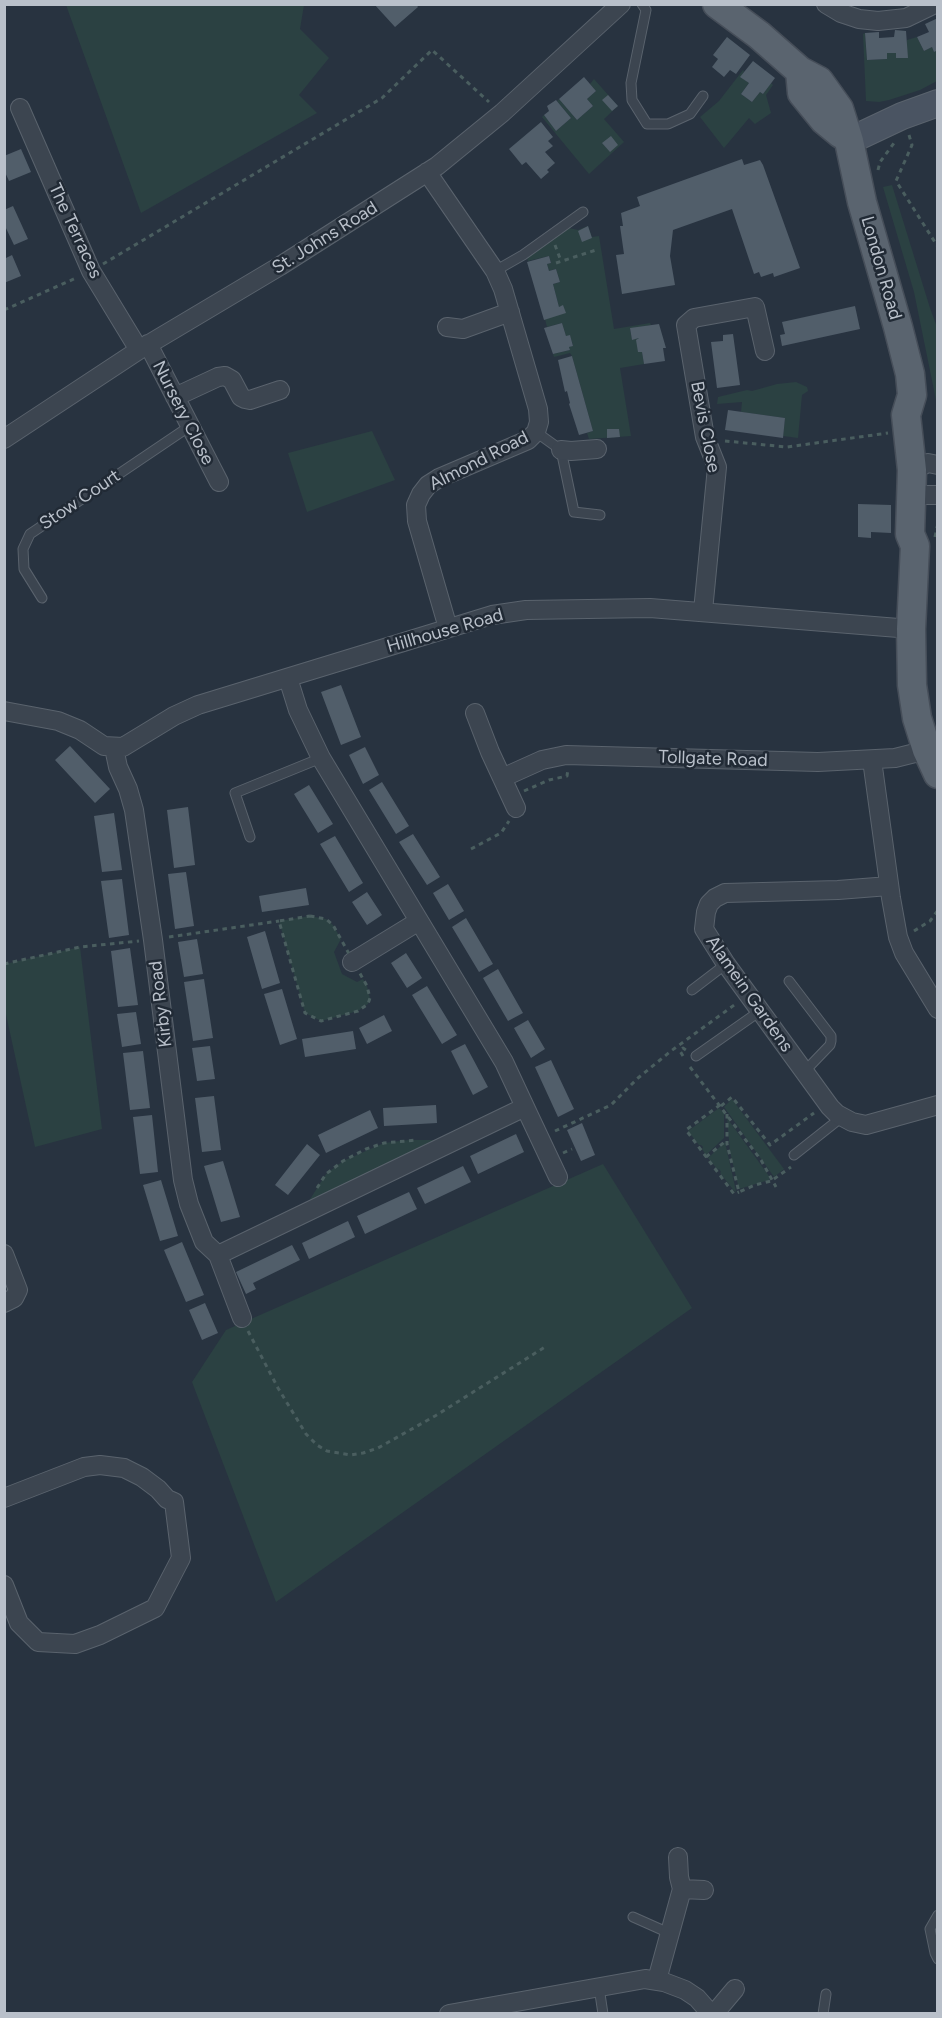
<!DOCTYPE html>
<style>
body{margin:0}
#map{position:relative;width:942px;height:2018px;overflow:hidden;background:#283340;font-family:Figtree,sans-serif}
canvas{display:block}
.frame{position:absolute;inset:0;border:6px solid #b9c0ca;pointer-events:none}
</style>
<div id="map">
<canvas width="942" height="2018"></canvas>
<div class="frame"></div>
</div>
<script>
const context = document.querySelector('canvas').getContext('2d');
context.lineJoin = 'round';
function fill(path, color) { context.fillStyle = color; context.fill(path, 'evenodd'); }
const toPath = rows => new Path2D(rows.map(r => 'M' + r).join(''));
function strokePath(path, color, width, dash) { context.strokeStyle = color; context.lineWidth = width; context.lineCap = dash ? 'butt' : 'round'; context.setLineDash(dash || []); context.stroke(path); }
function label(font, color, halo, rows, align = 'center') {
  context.font = font + ' Figtree,sans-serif'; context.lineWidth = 5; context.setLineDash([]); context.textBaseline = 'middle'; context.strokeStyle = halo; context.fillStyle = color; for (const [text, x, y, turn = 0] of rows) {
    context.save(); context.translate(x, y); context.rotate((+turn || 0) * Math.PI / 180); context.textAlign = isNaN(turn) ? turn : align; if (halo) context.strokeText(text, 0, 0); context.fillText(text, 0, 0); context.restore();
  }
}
const green = toPath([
 [66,5,304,5,300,29,329,58,299,95,317,113,141,213],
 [865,33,867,60,887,59,887,53,896,53,896,58,907,58,907,40,917,37,924,51,932,47,934,52,937,50,937,81,920,90,889,100,879,102,866,101,863,34],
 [743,70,744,71,741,77,749,83,741,94,752,102,760,92,763,94,771,83,773,85,766,95,771,113,755,124,749,118,724,148,700,117,719,101],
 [594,79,618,106,604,119,624,142,589,174,542,117,544,115,556,131,571,118,557,101,559,99,577,120,593,106,587,99,596,91,590,84],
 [892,185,930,308,937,327,937,405,914,292,883,187],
 [588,226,592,237,599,236,614,329,650,323,651,325,630,329,632,339,639,338,638,352,642,352,644,364,620,368,631,436,589,439,587,433,593,431,572,356,570,353,554,357,553,354,570,350,569,347,573,345,570,336,566,336,562,323,547,327,545,319,565,312,563,306,559,307,553,284,560,282,556,269,549,271,547,264,551,263,549,256,528,261,527,258,569,228,578,230],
 [796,382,807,387,808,391,802,395,798,438,783,436,785,418,741,412,742,402,717,404,718,397,747,390,752,391,777,384],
 [372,431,395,480,307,512,288,453],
 [310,916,326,919,333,925,341,939,334,952,342,974,357,982,363,979,367,986,370,998,368,1004,358,1011,321,1021,305,1013,279,921],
 [80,947,102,1129,35,1147,5,1010,5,964],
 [732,1099,784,1169,774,1177,724,1107],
 [719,1108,724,1113,724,1138,706,1155,702,1149,703,1147,701,1145,699,1145,688,1131],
 [727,1118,769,1176,769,1180,739,1189,730,1152],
 [408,1140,454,1140,300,1215,326,1174,343,1161,384,1143],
 [725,1142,736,1191,735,1192,720,1173,721,1172,719,1169,718,1170,708,1158],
 [603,1164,692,1308,276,1602,192,1382,226,1330]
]);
const building = toPath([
 [374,4,416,4,418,7,395,27],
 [938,18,938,50,934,52,932,47,924,51,917,37,929,32,925,24],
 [895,30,906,31,908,58,896,58,896,53,887,53,887,59,867,60,865,33,879,32,879,38,894,37],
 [727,37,750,55,736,74,730,70,724,77,712,67,718,59,713,55],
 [753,61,775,78,763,94,760,92,752,102,741,94,749,83,740,77],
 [584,77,596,91,587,99,593,106,577,120,559,99],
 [608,95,618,106,612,111,602,100],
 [556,100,571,118,556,131,544,115,549,111,547,106],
 [541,122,553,137,548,141,553,146,545,152,555,163,547,170,549,172,541,179,526,162,522,165,509,149],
 [611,136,618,145,610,152,602,143],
 [21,149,31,172,9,181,4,170,4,156],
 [742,159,744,165,760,160,763,165,800,268,774,277,773,273,761,277,759,272,754,274,732,209,673,230,670,256,675,285,622,294,616,255,624,254,620,226,623,226,621,213,640,206,637,197],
 [13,206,28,239,14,245,4,224,4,210],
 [588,226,592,238,582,242,578,231],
 [12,255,21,276,4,283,4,259],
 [549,256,551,263,547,264,549,271,556,269,560,282,553,284,559,307,563,305,566,313,544,320,527,262],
 [855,306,860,329,782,346,780,335,785,334,782,322],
 [562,323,566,336,570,335,573,346,569,347,570,350,553,354,544,328],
 [659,324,666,348,663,348,665,361,644,364,642,352,638,352,636,340,639,338,632,340,630,328],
 [733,334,740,385,717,388,711,342,723,341,723,335],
 [572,356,593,431,579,435,569,404,570,403,567,391,565,392,558,360],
 [728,410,785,418,783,438,725,430],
 [607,429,619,429,620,437,607,438],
 [858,504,891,505,891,533,871,532,871,538,858,537],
 [341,685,361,737,341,745,321,692],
 [70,746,110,789,95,803,55,760],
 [365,747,379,775,363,784,349,755],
 [382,782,409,826,396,834,369,790],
 [309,785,333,824,318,833,294,794],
 [188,807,195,865,174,868,167,810],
 [114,813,122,870,102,872,94,816],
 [413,834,440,877,427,885,399,842],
 [335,836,363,883,349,892,320,844],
 [186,872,194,926,175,929,168,874],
 [122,879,129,935,109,938,101,881],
 [448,884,464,911,449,920,433,893],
 [306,888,309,905,262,912,259,896],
 [367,892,382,915,367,925,352,902],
 [466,918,493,964,479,972,452,927],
 [265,931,280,983,262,989,247,937],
 [197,939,203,974,184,977,178,942],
 [130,948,138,1005,118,1007,111,951],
 [406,953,422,978,407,988,391,963],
 [498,969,523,1013,508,1021,483,978],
 [204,979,213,1038,193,1041,184,982],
 [427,986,457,1035,442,1044,412,995],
 [282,989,297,1039,280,1045,264,994],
 [136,1012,141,1044,122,1047,117,1014],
 [384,1015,392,1031,367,1044,359,1028],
 [528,1020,545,1049,531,1058,514,1028],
 [353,1031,356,1049,305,1057,302,1039],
 [465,1044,488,1087,473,1095,451,1051],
 [210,1046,215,1079,197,1081,192,1048],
 [143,1051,150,1108,130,1110,123,1053],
 [551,1060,574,1109,558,1117,535,1067],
 [214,1096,221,1150,202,1152,195,1098],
 [436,1105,437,1123,384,1126,383,1108],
 [370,1110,378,1128,326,1153,318,1135],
 [152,1115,158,1172,140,1174,133,1117],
 [582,1123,595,1155,581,1161,567,1130],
 [516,1134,524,1152,478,1174,470,1156],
 [307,1144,320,1155,288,1195,275,1185],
 [223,1161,240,1217,221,1222,204,1166],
 [463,1166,471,1182,425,1204,417,1188],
 [161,1180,178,1236,160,1241,143,1185],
 [409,1192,417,1209,365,1234,357,1216],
 [348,1221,355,1237,309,1259,302,1243],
 [182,1242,204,1295,186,1302,164,1250],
 [292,1245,300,1260,253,1283,256,1289,246,1294,236,1272],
 [205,1303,218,1333,202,1340,189,1310]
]);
const path = toPath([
 [909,135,912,145,896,181,938,247],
 [878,170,880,162,894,143],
 [555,245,561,261],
 [556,263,596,250],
 [103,264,382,98,432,50,489,102],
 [4,310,76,278],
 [725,441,787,447,888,433],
 [935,537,938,523],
 [524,791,549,780,567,776,568,769],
 [471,849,501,833,509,821],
 [310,916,326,919,333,925,367,986,370,998,368,1004,358,1011,321,1021,305,1013,279,921,310,916],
 [914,931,930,921,938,910],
 [169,937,279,921],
 [4,964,80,947,139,941],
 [683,1056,680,1051,683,1048,686,1050],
 [690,1067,761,1160,776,1187],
 [720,1105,686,1130,734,1194,739,1192],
 [721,1106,732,1097,770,1145,814,1113],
 [727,1114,727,1144,739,1192,755,1185,771,1181,791,1167],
 [555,1131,611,1105,638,1078,671,1051,737,1003],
 [563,1153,572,1149],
 [706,1157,727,1140],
 [317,1188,326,1174,343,1161,366,1149,384,1143,417,1140],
 [248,1331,278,1388,306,1434,317,1445,327,1451,350,1455,363,1453,378,1448,435,1416,545,1347]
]);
const service = toPath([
 [642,4,646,10,631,83,632,100,647,124,668,124,690,114,703,96],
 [495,271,523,255,583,212],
 [536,432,561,450,574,512,600,515],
 [42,598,24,569,23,549,30,534,190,426],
 [250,837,235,793,321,758],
 [789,981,831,1036,831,1041,830,1045,805,1071],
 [692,990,726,964],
 [696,1056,760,1011],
 [794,1155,842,1117],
 [938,1915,930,1929,935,1953,938,1959],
 [633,1917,669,1933],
 [599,1987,603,2014],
 [823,2014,826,1994]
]);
const minor = toPath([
 [826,4,841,13,859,19,878,21,906,18,935,4],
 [20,108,91,271,139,350],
 [427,172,495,271,503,289,538,409,539,422,536,432,528,440,439,478,428,485,421,494,416,505,417,521,448,628],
 [447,327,463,329,510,312],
 [148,344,219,482],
 [175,397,218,377,225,376,232,380,241,397,245,399,250,400,280,390],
 [4,439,139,350,280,266,437,166,502,113,621,4],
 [561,450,571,451,597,449],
 [912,470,928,463,938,465],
 [911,495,938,495],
 [703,611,717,467,705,437,686,325,694,318,755,307,765,351],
 [4,711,58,721,80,730,104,746,123,747,174,716,198,705,492,615,526,610,650,608,911,629],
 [475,713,490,752,516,808],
 [114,748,118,767,128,789,134,810,153,940,183,1180,189,1204,204,1242,218,1255,525,1107,504,1062,321,758,298,710,288,678],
 [872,760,891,898,898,937,904,953,938,1009],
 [502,778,542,760,566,755,818,762,895,758,927,750],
 [889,886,838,890,725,893,715,898,709,904,706,912,704,929,726,964,830,1107,837,1114,852,1122,866,1125,938,1105],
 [352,962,419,921],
 [525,1107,558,1177],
 [4,1254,18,1290,14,1298,4,1303],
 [218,1255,242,1318],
 [4,1498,84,1467,100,1465,124,1468,142,1477,158,1489,167,1499,174,1502,181,1558,155,1608,100,1635,75,1644,38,1642,19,1623,4,1585],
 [678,1857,679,1877,682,1889],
 [657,1980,682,1889,704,1890],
 [449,2014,645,1979,664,1982,685,1990,697,1998,711,2014],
 [714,2014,735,1989]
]);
const secondary = toPath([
 [849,141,902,116,938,103]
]);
const primary = toPath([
 [717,4,759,35,800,71,819,81,839,109,849,141,862,202,898,327,910,374,912,395,906,415,912,470,910,534,915,546,911,629,912,685,917,718,927,750,938,774],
 [800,71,802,93,824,120,841,134]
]);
const streetNames = [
 ["The Terraces",75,231,65],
 ["St. Johns Road",325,238,-32],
 ["London Road",881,268,74],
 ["Nursery Close",183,413,63],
 ["Bevis Close",705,427,79],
 ["Almond Road",479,461,-27],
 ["Stow Court",80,500,-34],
 ["Hillhouse Road",445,631,-16],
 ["Tollgate Road",713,759,2],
 ["Alamein Gardens",749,994,55],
 ["Kirby Road",161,1004,-97]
];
fill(green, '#2b4142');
fill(building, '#515e6a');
strokePath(service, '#5a636d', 11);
strokePath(minor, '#5a636d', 20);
strokePath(secondary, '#5a636d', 28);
strokePath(primary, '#464e59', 31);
strokePath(path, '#4a5e5f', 3, [4.5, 4.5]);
strokePath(service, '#3c4550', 9);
strokePath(minor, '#3c4550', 18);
strokePath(secondary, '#4a5462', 26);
strokePath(primary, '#5a646f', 28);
label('18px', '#b9c0ca', '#212a35', streetNames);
</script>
